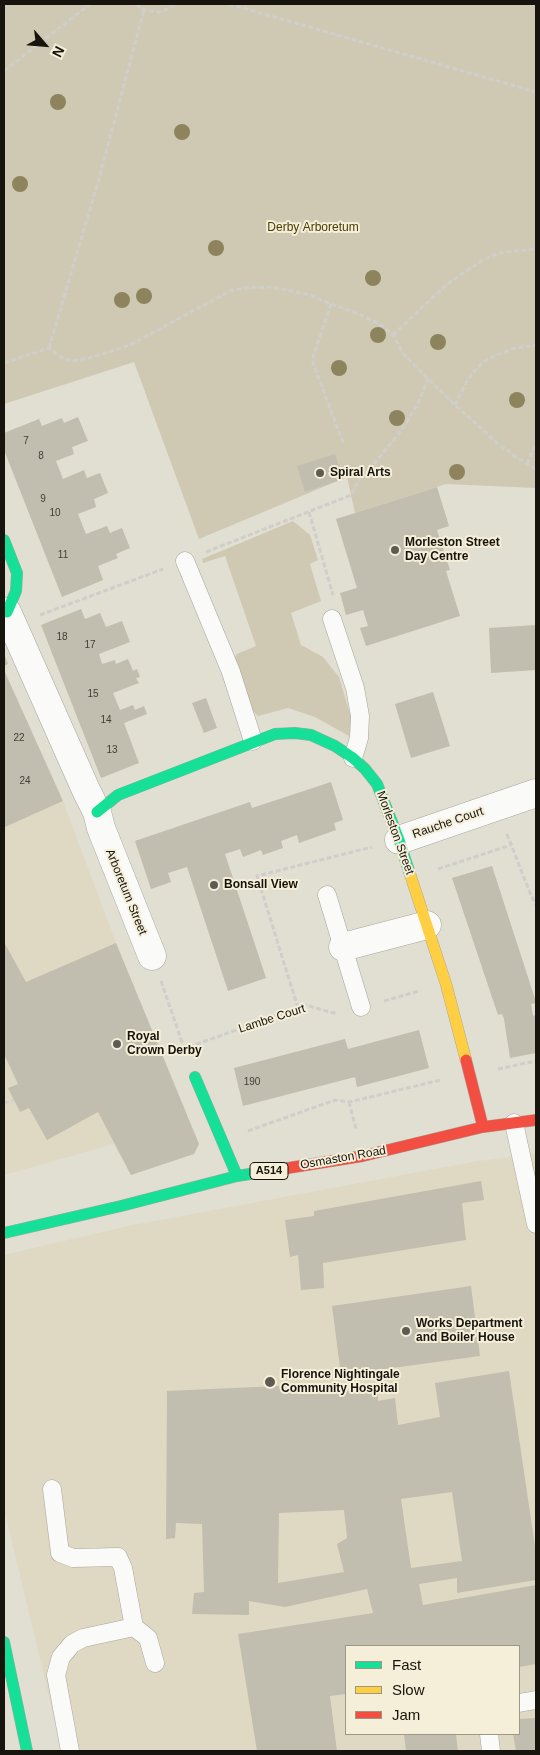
<!DOCTYPE html>
<style>
body{margin:0}
#map{position:relative;width:540px;height:1755px;overflow:hidden;background:#e1ded2;font-family:Helvetica,sans-serif}
canvas{display:block}
.frame{position:absolute;inset:0;border:5px solid #16140d;pointer-events:none}
.legend{position:absolute;left:345px;top:1645px;width:175px;height:90px;box-sizing:border-box;background:#f5eed9;border:1px solid #9c9787;margin:0;padding:6px 9px;list-style:none;font-size:15px;color:#16140d}
.legend li{display:flex;align-items:center;gap:10px;height:25px}
.legend b{width:25px;border:1px solid #9c9787}
.north{position:absolute;left:20px;top:20px;width:50px;height:50px;-webkit-text-stroke:4px #f5eed9;paint-order:stroke;rotate:117deg;font-size:14px;font-weight:700;line-height:20px;text-align:center;color:#16140d}
.north::after{content:'';display:block;margin:auto;width:18px;height:22px;background:#16140d;clip-path:polygon(50% 0,100% 100%,50% 72%,0 100%)}
</style>
<div id="map">
<canvas width="540" height="1755"></canvas>
<div class="frame"></div>
<ul class="legend">
<li><b style="height:6px;background:#16e098"></b>Fast</li>
<li><b style="height:6px;background:#ffcf43"></b>Slow</li>
<li><b style="height:6px;background:#f24e42"></b>Jam</li>
</ul>
<div class="north">N</div>
</div>
<script>
const context = document.querySelector('canvas').getContext('2d');
context.lineJoin = 'round';
function fill(path, color) { context.fillStyle = color; context.fill(path, 'evenodd'); }
const toPath = rows => new Path2D(rows.map(r => 'M' + r).join(''));
function strokePath(path, color, width, dash) { context.strokeStyle = color; context.lineWidth = width; context.lineCap = dash ? 'butt' : 'round'; context.setLineDash(dash || []); context.stroke(path); }
function label(font, color, halo, rows, align = 'center') {
  context.font = font + ' Helvetica,sans-serif'; context.lineWidth = 4; context.setLineDash([]); context.textBaseline = 'middle'; context.strokeStyle = halo; context.fillStyle = color; for (const [text, x, y, turn = 0] of rows) {
    context.save(); context.translate(x, y); context.rotate((+turn || 0) * Math.PI / 180); context.textAlign = isNaN(turn) ? turn : align; if (halo) context.strokeText(text, 0, 0); context.fillText(text, 0, 0); context.restore();
  }
}
const built = toPath([
 [63,801,116,943,199,1144,194,1154,131,1175,114,1144,4,1175,4,827],
 [536,1154,536,1751,62,1751,4,1509,4,1255,128,1226,478,1161],
 [346,1646,519,1646,519,1734,346,1734]
]);
const green = toPath([
 [4,4,536,4,536,488,446,484,355,513,347,477,199,539,134,362,4,404],
 [293,521,310,535,318,560,310,564,321,601,291,613,301,645,323,657,339,677,352,721,349,736,315,717,288,708,258,716,247,705,233,662,237,654,256,646,225,556,203,563,202,559]
]);
const building = toPath([
 [78,417,88,441,72,447,74,454,56,461,63,479,84,470,87,478,100,473,108,493,94,499,96,507,78,514,86,534,107,526,110,533,122,528,130,548,116,554,118,558,98,566,103,580,62,597,4,450,4,433,39,419,42,426,62,418,64,423],
 [335,454,343,479,305,492,297,466],
 [437,487,449,526,437,530,450,570,446,571,460,616,366,646,360,628,368,626,363,610,346,615,340,593,357,588,336,519],
 [81,609,85,619,100,613,106,627,122,621,130,642,99,654,102,664,115,660,116,664,128,659,133,671,137,669,140,677,136,678,139,683,113,693,120,710,133,705,135,710,144,706,147,714,124,723,139,763,101,778,41,625],
 [536,625,536,670,491,673,489,628],
 [4,654,8,664,4,666],
 [4,670,63,801,5,827,4,825],
 [433,692,450,746,411,758,395,704],
 [206,698,217,728,204,733,192,703],
 [331,782,343,820,334,823,336,830,299,843,297,835,281,841,283,848,263,855,261,850,243,857,240,849,225,854,266,978,228,991,187,867,168,873,171,882,151,889,135,841,250,802,252,808],
 [492,866,536,1002,536,1003,531,1004,533,1016,536,1015,536,1053,510,1058,504,1019,502,1014,498,1015,452,878],
 [4,942,26,982,116,943,199,1144,194,1154,131,1175,98,1112,47,1140,29,1108,20,1112,8,1088,18,1084,4,1054],
 [419,1030,429,1068,357,1087,355,1077,243,1106,234,1068,345,1039,348,1049],
 [481,1181,484,1200,462,1203,466,1240,323,1263,324,1288,301,1290,298,1255,290,1257,285,1220,314,1216,314,1211],
 [471,1286,480,1356,341,1375,332,1306],
 [509,1371,536,1553,536,1580,457,1593,457,1578,419,1584,423,1605,536,1585,536,1664,519,1667,519,1646,346,1646,346,1694,330,1696,337,1751,257,1751,238,1634,373,1613,367,1589,285,1607,249,1601,249,1615,192,1614,194,1593,204,1592,202,1524,176,1523,175,1538,166,1539,167,1391,278,1386,321,1392,378,1390,378,1401,395,1398,398,1425,440,1417,435,1383],
 [452,1492,462,1561,411,1568,401,1499],
 [344,1510,347,1538,337,1544,344,1572,278,1583,279,1513],
 [536,1718,536,1751,516,1751,513,1734,519,1734,519,1719],
 [404,1734,456,1734,458,1751,406,1751]
]);
const path = toPath([
 [136,4,144,10,159,12,168,9,174,4],
 [229,4,536,92],
 [4,71,90,4],
 [331,304,312,360,344,445],
 [393,335,447,284,483,260,498,253,536,249],
 [49,348,98,182,144,10],
 [4,363,49,348,59,356,71,361,90,358,130,345,230,291,243,288,272,287,310,295,331,304,359,314,381,325,393,335,402,352,413,364,455,405,496,442,516,457,536,469],
 [455,405,467,381,478,367,488,359,511,349,536,345],
 [527,464,536,444],
 [309,512,333,595],
 [206,552,351,495,362,474,374,464,400,432,418,404,428,379],
 [40,615,163,569],
 [507,834,530,893,536,905],
 [438,869,511,845],
 [161,981,185,1051],
 [384,1001,419,991],
 [298,1008,257,876,372,847],
 [189,1047,306,1005,333,1013,337,1012],
 [498,1069,536,1061],
 [349,1102,356,1129],
 [4,1103,14,1100],
 [248,1131,335,1100,349,1102,441,1080]
]);
const lane = toPath([
 [185,561,231,672,253,741],
 [332,619,355,688,360,716,359,738,353,758],
 [327,895,361,1007],
 [514,1123,536,1224],
 [52,1489,60,1553,73,1558,118,1557,123,1568,134,1627,83,1638,72,1644,61,1657,56,1675,70,1751],
 [134,1627,148,1638,155,1663],
 [519,1703,536,1700],
 [489,1734,491,1751]
]);
const street = toPath([
 [7,612,86,790,97,812,101,828,152,956],
 [399,840,536,793],
 [343,947,427,925]
]);
const fast = toPath([
 [4,540,17,573,16,591,7,612,4,610],
 [97,812,118,795,275,734,295,733,311,735,335,746,353,758,365,769,377,784,399,840,410,874],
 [195,1077,237,1176],
 [4,1233,121,1206,237,1176,282,1169],
 [4,1642,27,1751]
]);
const slow = toPath([
 [410,874,446,984,466,1060]
]);
const jam = toPath([
 [466,1060,483,1127],
 [282,1169,363,1156,483,1127,536,1120]
]);
const trees = [
 [58,102],
 [182,132],
 [20,184],
 [216,248],
 [373,278],
 [144,296],
 [122,300],
 [378,335],
 [438,342],
 [339,368],
 [517,400],
 [397,418],
 [457,472]
];
const markers = [
 [320,473,5,"#5d5b52"],
 [395,550,5,"#5d5b52"],
 [214,885,5,"#5d5b52"],
 [117,1044,5,"#5d5b52"],
 [406,1331,5,"#5d5b52"],
 [270,1382,6,"#5d5b52"]
];
const numberNames = [
 ["7",26,441],
 ["8",41,456],
 ["9",43,499],
 ["10",55,513],
 ["11",63,555],
 ["18",62,637],
 ["17",90,645],
 ["15",93,694],
 ["14",106,720],
 ["22",19,738],
 ["13",112,750],
 ["24",25,781],
 ["190",252,1082]
];
const shields = [
 [269,1171,38]
];
const shieldNames = [
 ["A514",269,1171]
];
const parkNames = [
 ["Derby Arboretum",313,228]
];
const poiNames = [
 ["Spiral Arts",330,473],
 ["Morleston Street",405,543],
 ["Day Centre",405,557],
 ["Bonsall View",224,885],
 ["Royal",127,1037],
 ["Crown Derby",127,1051],
 ["Works Department",416,1324],
 ["and Boiler House",416,1338],
 ["Florence Nightingale",281,1375],
 ["Community Hospital",281,1389]
];
const streetNames = [
 ["Rauche Court",448,823,-19],
 ["Morleston Street",395,833,70],
 ["Arboretum Street",126,892,68],
 ["Lambe Court",272,1019,-18],
 ["Osmaston Road",343,1158,-10]
];
fill(built, '#dfd9c4');
fill(green, '#cfc9b3');
fill(building, '#c1bdaf');
strokePath(lane, '#a8a59c', 19);
strokePath(street, '#a8a59c', 29);
strokePath(fast, '#a8a59c', 12);
strokePath(slow, '#a8a59c', 12);
strokePath(jam, '#a8a59c', 12);
strokePath(path, '#cfceca', 3, [5, 2.5]);
strokePath(lane, '#fafaf8', 18);
strokePath(street, '#fafaf8', 28);
strokePath(fast, '#16e098', 11);
strokePath(slow, '#ffcf43', 11);
strokePath(jam, '#f24e42', 11);
context.fillStyle = '#8d845e';
for (const [x, y] of trees) { context.beginPath(); context.arc(x, y, 8, 0, 2 * Math.PI); context.fill(); }
for (const [x, y, r, color] of markers) { const dot = new Path2D(); dot.arc(x, y, r, 0, 2 * Math.PI); context.fillStyle = color; context.fill(dot); strokePath(dot, '#f5eed9', 2); }
label('10px', '#413e36', null, numberNames);
for (const [x, y, w] of shields) { const box = new Path2D(); box.roundRect(x - w / 2, y - 8.5, w, 17, 4); context.fillStyle = '#f5eed9'; context.fill(box); strokePath(box, '#16140d', 1); }
label('bold 11px', '#16140d', null, shieldNames);
label('12px', '#493a00', '#f5eed9', parkNames);
label('bold 12px', '#16140d', '#f5eed9', poiNames, 'left');
label('12px', '#16140d', '#f5eed9', streetNames);
</script>
